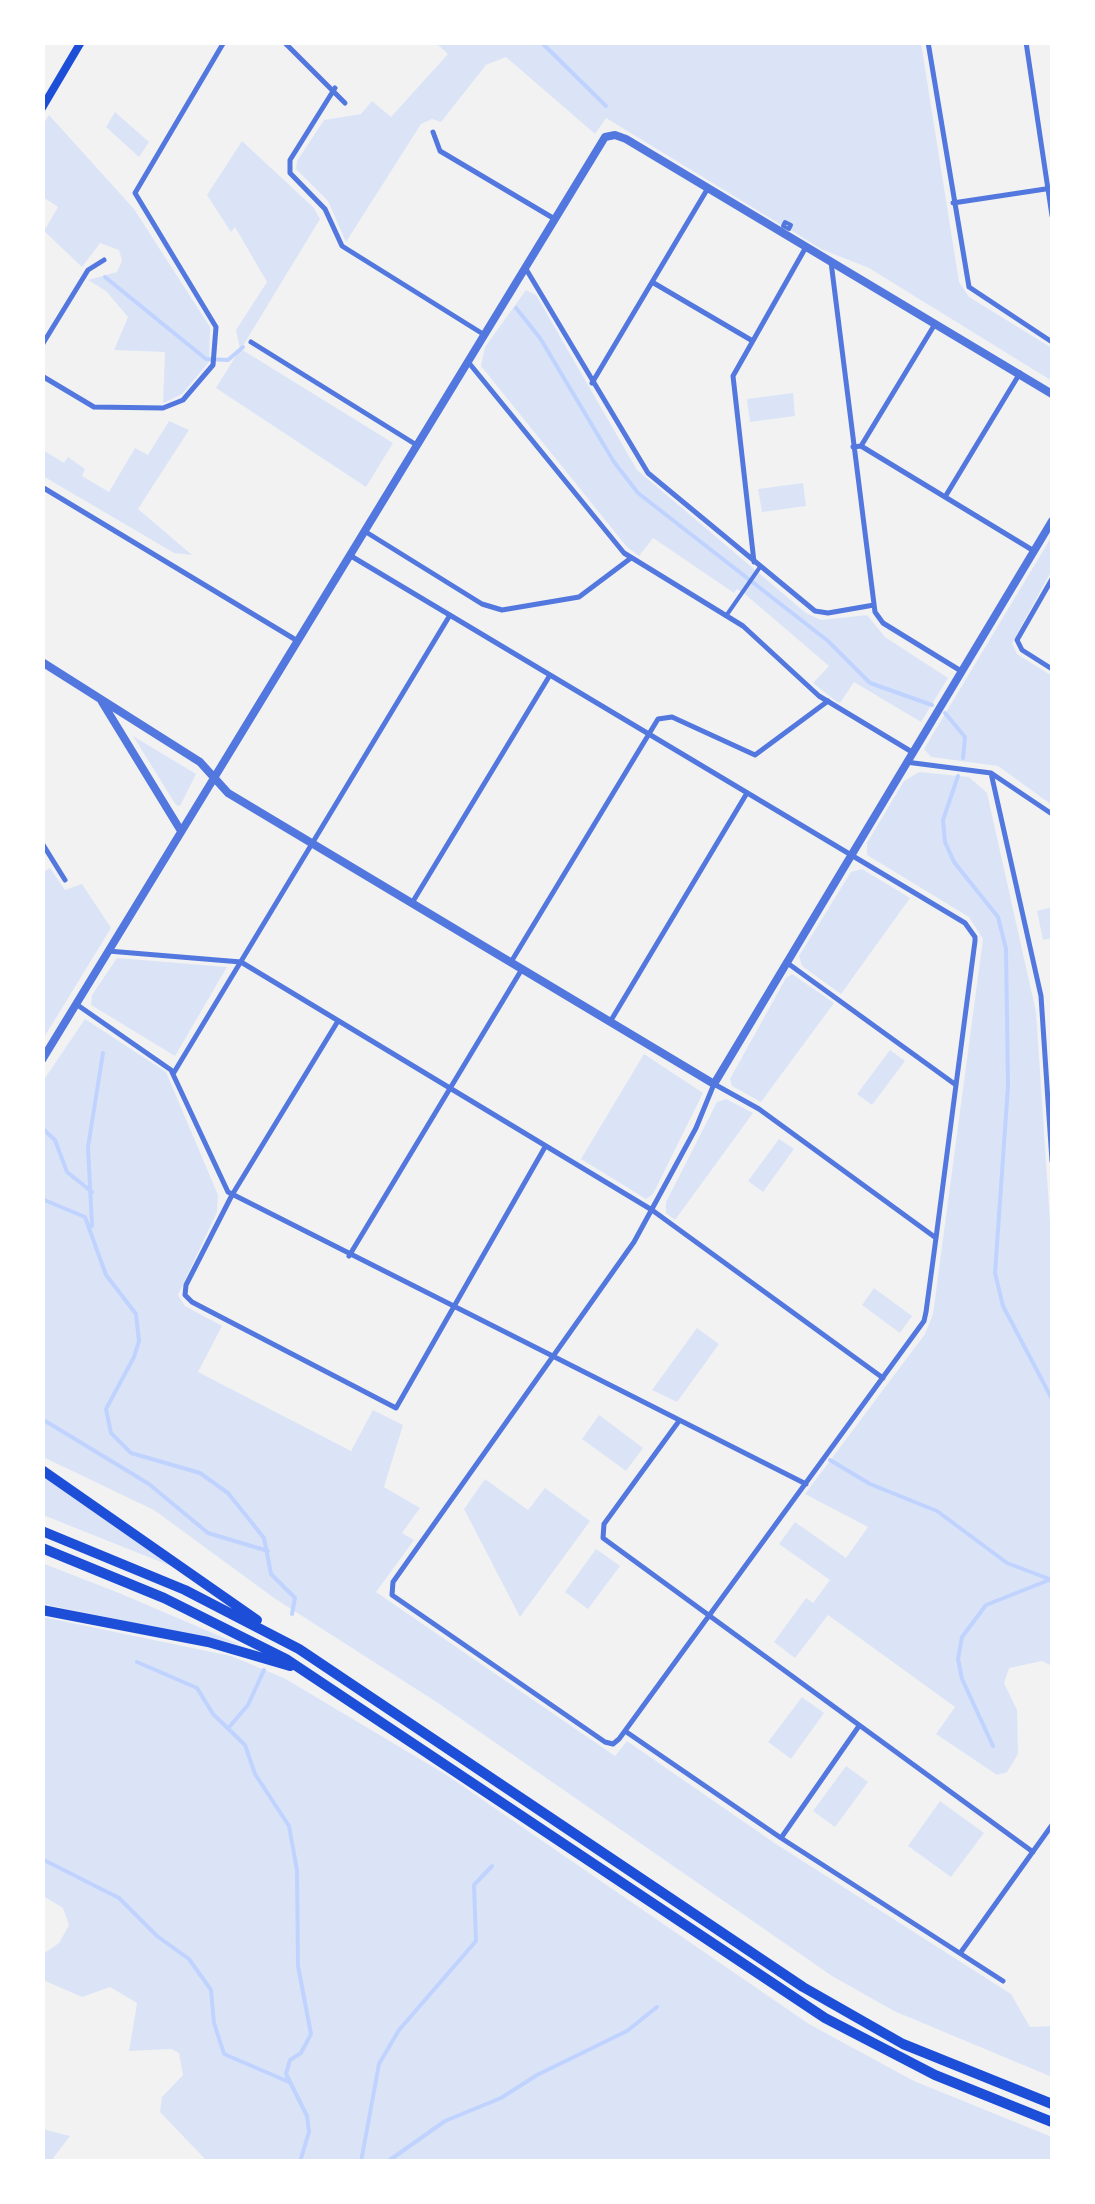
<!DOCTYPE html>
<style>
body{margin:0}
#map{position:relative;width:1095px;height:2204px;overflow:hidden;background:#f2f2f2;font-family:Inter,sans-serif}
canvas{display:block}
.frame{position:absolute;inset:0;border:45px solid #fff;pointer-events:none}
</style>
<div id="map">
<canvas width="1095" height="2204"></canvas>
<div class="frame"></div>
</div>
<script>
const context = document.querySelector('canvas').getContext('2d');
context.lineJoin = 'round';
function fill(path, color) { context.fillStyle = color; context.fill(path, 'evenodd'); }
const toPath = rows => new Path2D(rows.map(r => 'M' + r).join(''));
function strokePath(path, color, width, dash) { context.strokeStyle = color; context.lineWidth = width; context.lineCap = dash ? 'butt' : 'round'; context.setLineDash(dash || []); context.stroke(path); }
const green = toPath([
 [436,43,921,43,959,282,969,297,1052,348,1052,381,869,268,821,249,789,229,786,222,783,226,606,118,595,134,506,57,486,65,441,122,432,119,421,124,346,242,328,201,296,169,297,161,324,120,361,114,372,101,391,117,448,54],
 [115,112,149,142,139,157,106,127],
 [49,115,134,209,210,327,209,362,182,394,168,401,163,403,165,352,114,350,128,317,106,291,88,280,117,272,122,261,119,250,100,243,82,267,44,231,58,207,43,197,43,125],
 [242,141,314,208,320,219,241,349,393,443,366,487,216,388,240,349,236,330,267,282,235,227,231,232,207,195],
 [526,290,536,295,637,470,806,613,821,620,867,615,885,637,948,678,921,722,854,682,840,703,833,699,813,683,829,666,746,595,737,589,734,593,653,538,639,556,627,547,481,366,485,347],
 [793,393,795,416,750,422,747,399],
 [169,421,189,430,138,509,192,555,174,553,43,476,43,450,64,463,68,457,85,469,82,476,109,492,135,448,148,455],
 [803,483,806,506,762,512,758,489],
 [1052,536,1052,570,1012,643,1017,654,1052,676,1052,805,998,766,931,757,924,749],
 [133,736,196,774,180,806,176,805],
 [919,772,969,777,987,793,1036,1012,1052,1252,1052,1666,1042,1661,1009,1668,1004,1683,1017,1710,1018,1754,1007,1772,997,1775,936,1734,955,1707,828,1615,795,1658,774,1642,806,1598,813,1603,830,1580,779,1544,795,1522,846,1558,868,1527,805,1494,925,1334,933,1314,983,939,969,917,867,855,867,843,904,781],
 [50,868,65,890,82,884,111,928,43,1039,42,873],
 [862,869,910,898,841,994,802,966,799,956,851,872],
 [1052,907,1052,938,1043,940,1037,911],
 [117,958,227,967,175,1056,91,1005,92,995],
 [792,974,834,1003,761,1102,732,1086,730,1079,786,978],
 [85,1019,166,1072,218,1195,217,1212,178,1295,185,1306,222,1326,198,1372,351,1451,373,1410,403,1425,384,1487,420,1508,402,1533,414,1540,376,1592,615,1756,627,1741,776,1844,1011,1994,1030,2027,1052,2026,1052,2077,894,2011,832,1976,438,1703,274,1598,154,1510,43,1457,43,1081],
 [890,1050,905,1061,872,1105,857,1094],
 [644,1054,703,1093,653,1194,646,1199,581,1159],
 [726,1099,753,1113,675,1220,666,1213,666,1202,717,1102],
 [779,1139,794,1149,763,1192,748,1181],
 [874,1288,912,1316,900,1333,862,1305],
 [697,1328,719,1344,677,1402,652,1390],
 [599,1415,643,1448,626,1471,582,1439],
 [42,1475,171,1565,171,1566,43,1515],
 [485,1479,528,1510,545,1488,590,1521,520,1617,464,1509],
 [596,1549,620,1566,588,1609,565,1592],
 [42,1563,119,1593,241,1645,43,1604],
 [43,1617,231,1656,284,1678,445,1774,809,2024,914,2081,1052,2137,1052,2161,207,2161,160,2112,162,2097,183,2075,179,2053,171,2049,129,2051,137,2003,110,1987,82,1997,43,1980,43,1954,59,1943,69,1925,63,1908,43,1896],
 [802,1697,824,1713,791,1759,768,1742],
 [846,1766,868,1782,835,1827,813,1811],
 [940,1801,984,1833,951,1877,908,1846],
 [42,2129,70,2136,51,2161,43,2161]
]);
const stream = toPath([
 [541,42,606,106],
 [105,277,206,359,228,360,243,347],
 [516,308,540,338,614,462,638,493,828,641,870,683,932,705],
 [945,713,965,737,963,758],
 [958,776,943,820,945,842,954,862,998,917,1006,949,1008,1086,995,1273,1003,1306,1052,1399],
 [42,1128,55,1140,67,1172,92,1192],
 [42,1199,85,1217,106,1275,136,1314,139,1341,134,1357,106,1409,111,1433,131,1453,200,1473,228,1493,264,1538,271,1574,295,1598,292,1614],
 [92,1226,88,1147,103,1053],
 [42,1419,149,1484,208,1533,268,1551],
 [830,1460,870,1484,937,1511,1007,1563,1052,1580],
 [137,1662,197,1688,213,1714,245,1745,255,1774,289,1826,297,1870,298,1966,311,2034,301,2053,290,2060,286,2074,307,2116,309,2132,300,2162],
 [230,1726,248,1705,264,1670],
 [993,1746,962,1679,958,1659,962,1637,986,1605,1049,1580],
 [42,1859,119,1898,157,1936,189,1959,211,1990,214,2023,224,2054,289,2082],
 [361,2162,379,2064,399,2030,476,1941,474,1885,492,1866],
 [387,2162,445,2121,501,2098,537,2075,627,2031,657,2007]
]);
const pedestrian = toPath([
 [785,222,791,225,789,229,783,226,785,222],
 [726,616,760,567]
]);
const minor = toPath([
 [284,42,345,103],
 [928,42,969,287,1052,342],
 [1026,42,1052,216],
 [335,88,290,160,290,173,325,209,342,246,483,334],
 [433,132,440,151,553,218],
 [953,203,1052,188],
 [831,262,875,612,883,623,961,671],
 [526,269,648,473,815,611,828,613,874,605],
 [652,282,751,340],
 [251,342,415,444],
 [42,345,88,270,104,260],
 [469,363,624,553,743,626,819,696,912,752],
 [42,376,94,407,163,408,183,400,213,365,216,327,135,193,224,42],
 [592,383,708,188],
 [861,446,935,324],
 [853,447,861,446,1034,551],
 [42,487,296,640],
 [945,497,1020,373],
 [366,532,482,604,502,610,579,597,631,558],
 [351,556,965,923,975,937,975,941,956,1085,936,1238,926,1312,924,1321,619,1739,613,1744,605,1742,392,1595,393,1582,634,1242,696,1128,714,1084,759,1109,936,1238],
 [754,562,733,376,806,247],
 [1052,579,1017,640,1022,650,1052,669],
 [906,762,991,773,1052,814],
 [991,773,1041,996,1052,1161],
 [42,843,65,880],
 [412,903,550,675],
 [108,951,241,962,652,1210,883,1378],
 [511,962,658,719,672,717,755,755,828,701],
 [786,962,956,1085],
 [76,1004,171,1070,228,1192,806,1484],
 [338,1021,232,1195,186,1285,185,1295,192,1302,396,1408,545,1147],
 [610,1022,747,793],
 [173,1074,450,615],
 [349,1256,522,969],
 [679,1421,604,1524,603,1538,1033,1852],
 [625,1731,781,1838,1003,1981],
 [781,1838,859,1726],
 [961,1952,1052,1825]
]);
const tertiary = toPath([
 [42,662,200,762,228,793,714,1084,1052,521],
 [102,702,181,831],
 [42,1060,605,137,615,135,626,139,1052,394]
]);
const secondary = toPath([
 [42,108,81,42]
]);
const motorway = toPath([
 [42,1470,257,1620],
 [42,1531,185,1590,299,1649,803,1987,903,2044,1052,2104],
 [42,1548,164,1598,286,1659,825,2018,935,2075,1052,2122],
 [42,1610,208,1642,290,1666]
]);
fill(green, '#dbe4f7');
strokePath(stream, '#bfd3fe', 4);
strokePath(pedestrian, '#5277de', 4);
strokePath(minor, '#5277de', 5);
strokePath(tertiary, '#5277de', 8);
strokePath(secondary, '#1d4ed8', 8);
strokePath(motorway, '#1d4ed8', 10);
</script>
